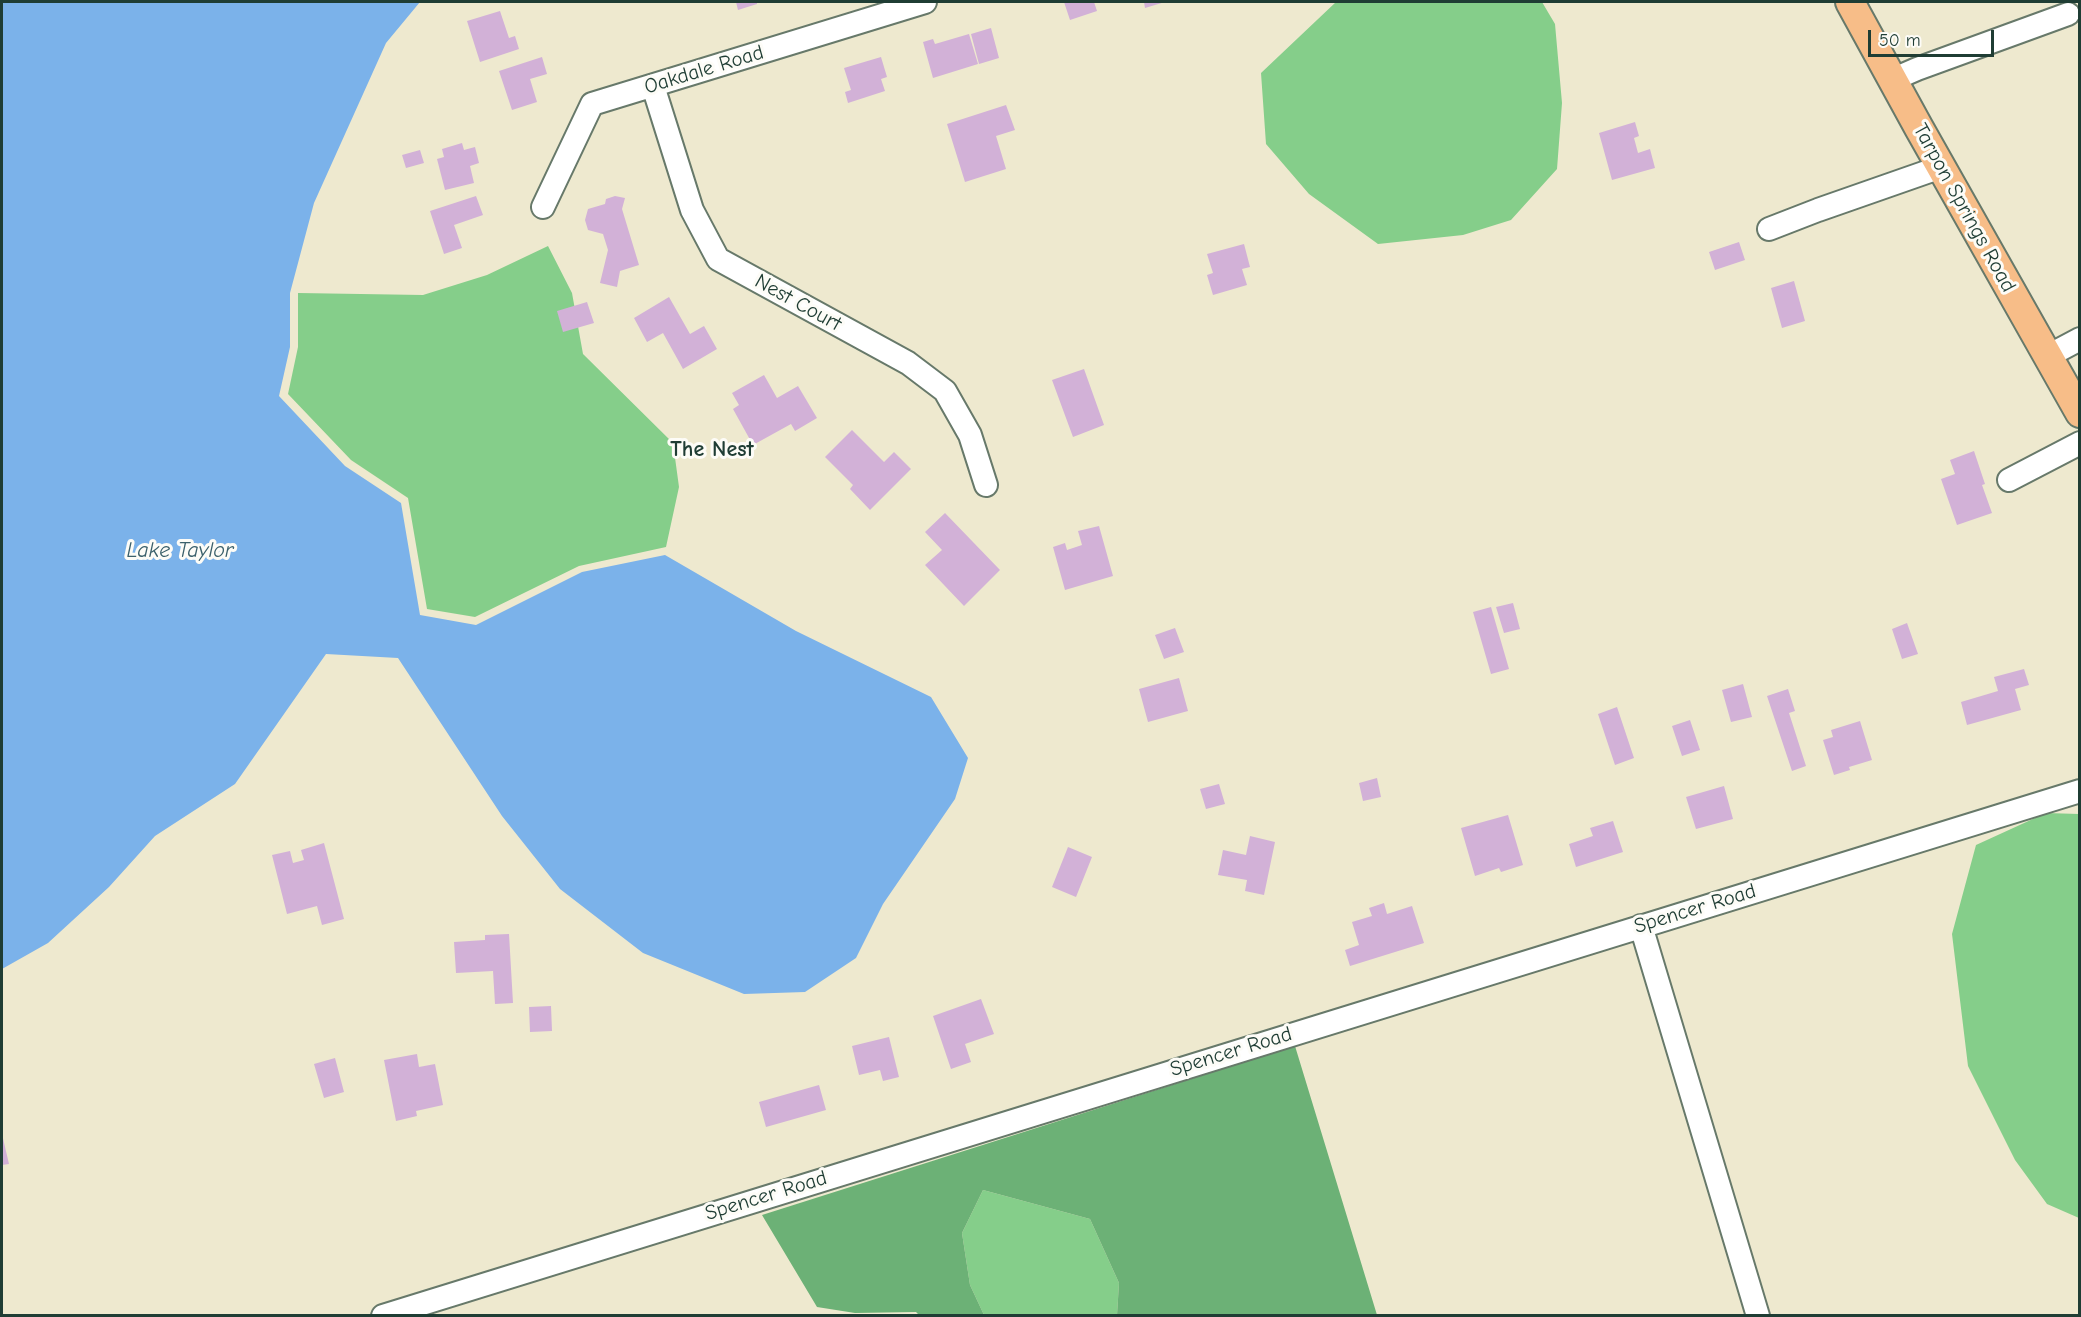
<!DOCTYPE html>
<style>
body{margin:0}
#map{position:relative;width:2081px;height:1317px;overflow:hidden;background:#eee9cf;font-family:"Comic Neue",sans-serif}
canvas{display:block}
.frame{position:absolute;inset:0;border:3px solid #1f3d34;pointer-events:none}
.scale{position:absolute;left:1868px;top:30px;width:126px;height:27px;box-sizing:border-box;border:3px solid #1f3d34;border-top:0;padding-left:8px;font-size:18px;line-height:21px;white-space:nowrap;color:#1f3d34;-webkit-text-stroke:4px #fdfcf7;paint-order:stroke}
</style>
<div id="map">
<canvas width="2081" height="1317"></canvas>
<div class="frame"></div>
<div class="scale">50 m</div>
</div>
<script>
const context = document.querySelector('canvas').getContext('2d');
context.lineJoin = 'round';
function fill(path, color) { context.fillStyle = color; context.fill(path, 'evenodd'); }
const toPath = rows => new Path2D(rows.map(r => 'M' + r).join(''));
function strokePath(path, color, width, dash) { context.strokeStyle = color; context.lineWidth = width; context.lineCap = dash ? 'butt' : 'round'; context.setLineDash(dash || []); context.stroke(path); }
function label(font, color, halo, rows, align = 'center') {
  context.font = font + ' "Comic Neue",sans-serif'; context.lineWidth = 6; context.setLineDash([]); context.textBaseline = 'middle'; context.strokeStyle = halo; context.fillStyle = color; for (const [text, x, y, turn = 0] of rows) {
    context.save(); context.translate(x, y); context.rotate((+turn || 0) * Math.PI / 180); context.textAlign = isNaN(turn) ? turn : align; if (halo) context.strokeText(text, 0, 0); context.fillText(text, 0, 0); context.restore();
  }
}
const green = toPath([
 [1336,2,1542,2,1555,24,1562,103,1557,169,1511,220,1463,235,1378,244,1309,194,1266,144,1261,73],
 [548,246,572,293,583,354,673,443,679,487,666,547,579,566,475,617,427,609,408,498,351,460,288,394,298,347,298,293,423,295,487,275],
 [2046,813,2079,814,2079,1218,2047,1204,2015,1160,1968,1066,1952,934,1976,845],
 [983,1190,1090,1219,1119,1283,1117,1315,984,1315,970,1285,962,1233]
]);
const forest = toPath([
 [1295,1046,1377,1315,1117,1315,1119,1283,1090,1219,983,1190,962,1233,970,1285,984,1315,919,1315,916,1312,855,1313,817,1307,762,1215]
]);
const water = toPath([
 [2,2,420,2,386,43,314,203,290,293,290,347,279,396,345,466,401,503,420,615,476,625,582,572,665,555,796,631,931,697,968,758,955,799,883,904,856,958,805,992,744,994,643,953,560,889,502,816,398,658,326,654,235,784,155,836,109,887,48,943,2,969]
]);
const building = toPath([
 [736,2,757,2,757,4,738,10],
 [1064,2,1094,2,1097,11,1070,20],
 [1144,2,1165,2,1145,8],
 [500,11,509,38,515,36,519,49,480,62,467,21],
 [991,28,999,58,979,64,971,34],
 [969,34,978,64,933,78,923,42,933,39,935,44],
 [542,57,547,74,530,79,537,102,512,110,499,71],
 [881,57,887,77,881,79,885,91,848,103,845,92,851,90,844,68],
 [1006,105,1015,130,996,136,1006,169,965,182,947,124],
 [1635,122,1639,136,1634,138,1638,153,1650,149,1655,168,1612,180,1599,133],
 [462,143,464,150,475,147,479,163,470,166,474,183,445,190,437,159,444,157,442,149],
 [420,150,424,163,406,168,402,155],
 [476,196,483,215,454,225,462,248,444,254,430,211],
 [615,196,625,198,622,209,639,265,620,271,617,287,600,283,608,250,603,234,588,230,585,220,588,209,605,204,606,199],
 [1739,242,1745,260,1715,270,1709,252],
 [1244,244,1250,267,1242,269,1247,285,1213,295,1207,275,1213,273,1207,254],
 [1794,281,1805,321,1782,328,1771,288],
 [669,297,690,334,704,326,717,349,683,369,663,333,647,342,634,318],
 [587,302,594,323,563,332,557,311],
 [1084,369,1104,425,1073,437,1052,380],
 [764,375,777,398,798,386,817,418,795,431,791,424,753,445,733,409,739,405,732,393],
 [852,430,884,462,894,452,911,469,870,510,850,489,853,485,825,457],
 [1974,451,1985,484,1982,485,1992,513,1957,525,1941,479,1955,474,1950,460],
 [945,513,1000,570,964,606,925,565,942,550,925,532],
 [1099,526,1113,576,1065,590,1053,547,1065,543,1067,550,1082,545,1078,531],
 [1513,603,1520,629,1504,633,1496,607],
 [1491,607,1509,669,1491,674,1473,612],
 [1907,623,1918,654,1902,659,1892,629],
 [1175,628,1184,652,1164,659,1155,635],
 [2024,669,2029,685,2015,689,2021,710,1967,725,1961,702,1998,691,1994,677],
 [1179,678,1188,711,1148,722,1139,689],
 [1743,684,1752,717,1731,722,1722,690],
 [1788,689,1795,711,1789,713,1806,766,1792,771,1767,696],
 [1617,707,1634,758,1615,765,1598,714],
 [1690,720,1700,750,1682,756,1672,726],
 [1860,721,1872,760,1849,767,1850,770,1834,775,1823,740,1833,737,1831,730],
 [1377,778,1381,797,1363,801,1359,783],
 [1219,784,1225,804,1206,809,1200,789],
 [1724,786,1733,819,1696,829,1686,797],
 [1508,815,1523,865,1501,872,1499,868,1475,876,1461,828],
 [1613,821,1623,852,1576,867,1569,844,1593,836,1590,828],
 [1250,836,1275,842,1264,895,1245,891,1247,880,1218,875,1223,850,1246,855],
 [324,843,344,919,322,925,317,906,287,914,272,855,290,851,293,863,304,860,301,850],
 [1068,847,1092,857,1076,897,1052,887],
 [1384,903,1387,914,1412,906,1424,943,1350,966,1345,950,1359,945,1352,922,1372,916,1369,908],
 [509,934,513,1003,495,1004,493,971,456,973,454,942,485,940,485,935],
 [981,999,994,1034,965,1044,971,1062,951,1069,933,1016],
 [551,1006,552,1031,530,1032,529,1007],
 [889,1037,899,1077,883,1081,880,1070,859,1075,852,1046],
 [417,1054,419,1067,435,1064,443,1105,416,1111,417,1116,396,1121,384,1060],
 [335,1058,344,1092,324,1098,314,1064],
 [819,1085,826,1110,766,1127,759,1102],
 [2,1134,9,1164,2,1165]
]);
const minor = toPath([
 [1894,79,1917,69,2068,14],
 [653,86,692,210,718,259,908,363,945,391,970,435,986,485],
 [543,207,592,104,925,2],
 [1769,229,1818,210,1941,167],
 [2048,356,2080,339],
 [2009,480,2080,443],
 [1641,926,1758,1316],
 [383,1316,2080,791]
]);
const major = toPath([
 [1850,2,1919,128,2080,413]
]);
const streetNames = [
 ["Oakdale Road",704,70,-17],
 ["Tarpon Springs Road",1964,208,61],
 ["Nest Court",798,303,29],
 ["Spencer Road",1695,909,-17],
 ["Spencer Road",1231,1052,-17],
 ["Spencer Road",766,1196,-17]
];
const neighbourhoodNames = [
 ["The Nest",712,450]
];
const waterNames = [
 ["Lake Taylor",180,551]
];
fill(green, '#85ce8a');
fill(forest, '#6cb176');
fill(water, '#7bb2ea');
fill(building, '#d2b1d7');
strokePath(minor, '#67796a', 26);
strokePath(major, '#67796a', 32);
strokePath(minor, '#fff', 22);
strokePath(major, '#f7bd88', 28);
label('21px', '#1f3d34', '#fdfcf7', streetNames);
label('bold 22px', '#1f3d34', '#fdfcf7', neighbourhoodNames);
label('italic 22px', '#3b606b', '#fdfcf7', waterNames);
</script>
